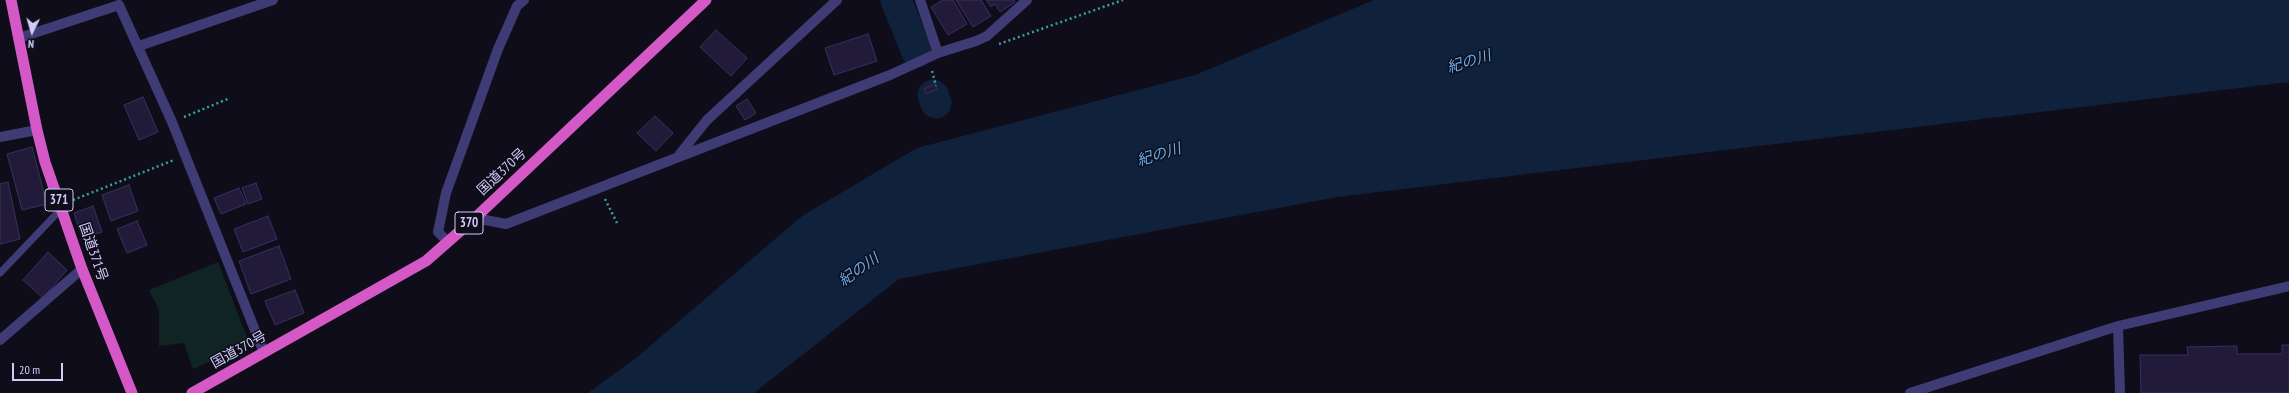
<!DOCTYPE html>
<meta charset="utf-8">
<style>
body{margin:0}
#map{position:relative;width:2289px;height:393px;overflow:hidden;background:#0f0d1a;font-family:"PT Sans Narrow",sans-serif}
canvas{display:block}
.north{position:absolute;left:12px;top:12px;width:40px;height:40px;-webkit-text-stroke:3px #0f0d1a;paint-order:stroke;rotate:185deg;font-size:11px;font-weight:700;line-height:16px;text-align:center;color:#d1cbfa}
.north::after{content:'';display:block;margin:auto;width:14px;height:18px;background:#d1cbfa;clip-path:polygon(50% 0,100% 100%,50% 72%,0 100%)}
.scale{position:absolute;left:12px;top:363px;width:51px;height:18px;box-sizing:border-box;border:2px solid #d1cbfa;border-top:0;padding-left:5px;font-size:12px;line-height:14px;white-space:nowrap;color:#d1cbfa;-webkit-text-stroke:3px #0f0d1a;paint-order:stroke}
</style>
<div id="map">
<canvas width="2289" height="393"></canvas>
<div class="north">N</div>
<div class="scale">20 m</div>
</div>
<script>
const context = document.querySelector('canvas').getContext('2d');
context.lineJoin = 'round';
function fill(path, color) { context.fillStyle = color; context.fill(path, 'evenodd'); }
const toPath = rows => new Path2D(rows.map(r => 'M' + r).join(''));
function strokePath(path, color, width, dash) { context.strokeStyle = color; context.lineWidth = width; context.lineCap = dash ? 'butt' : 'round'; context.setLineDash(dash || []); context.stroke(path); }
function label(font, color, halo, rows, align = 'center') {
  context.font = font + ' "PT Sans Narrow","Noto Sans JP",sans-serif'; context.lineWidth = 3; context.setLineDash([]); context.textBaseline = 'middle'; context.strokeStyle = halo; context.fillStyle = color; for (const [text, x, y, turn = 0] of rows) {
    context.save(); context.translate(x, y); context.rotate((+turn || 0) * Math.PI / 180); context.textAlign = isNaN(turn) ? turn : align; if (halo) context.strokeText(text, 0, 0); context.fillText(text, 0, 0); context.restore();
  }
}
const green = toPath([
 [218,262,248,340,248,345,193,369,184,343,159,346,159,310,149,290]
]);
const water = toPath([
 [1374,0,2289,0,2289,82,1337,197,899,279,754,393,588,393,636,358,802,216,917,148,1195,75]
]);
const river = toPath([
 [896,0,917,52],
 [933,95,936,103]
]);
const building = toPath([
 [943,0,953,0,967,24,948,35,931,7,943,0],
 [956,0,981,0,991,16,973,27,956,0],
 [986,0,1014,0,1015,2,1000,12,995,4,991,7,986,0],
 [716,30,747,58,731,76,700,47,716,30],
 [868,34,877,61,834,75,825,48,868,34],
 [935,84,937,89,926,94,924,89,935,84],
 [143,97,158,132,139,140,124,105,143,97],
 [747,99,756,113,745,120,736,106,747,99],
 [655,116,673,133,656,151,637,133,655,116],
 [32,147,47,204,22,210,7,154,32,147],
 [8,182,20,239,0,244,0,184,8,182],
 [256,183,262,199,248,204,242,188,256,183],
 [129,185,138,211,111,221,102,195,129,185],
 [239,188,246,204,221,214,214,198,239,188],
 [93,206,102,232,82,238,74,213,93,206],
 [268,216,277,239,243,252,234,229,268,216],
 [137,221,147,245,127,253,117,229,137,221],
 [279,246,291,279,251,294,239,261,279,246],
 [48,252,67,270,43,298,23,280,48,252],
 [295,290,304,313,275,325,265,301,295,290],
 [2282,345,2289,345,2289,393,2141,393,2140,355,2188,355,2187,347,2237,346,2237,354,2282,354,2282,345]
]);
const path = toPath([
 [999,44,1123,0],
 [932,71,936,86],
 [184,117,230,98],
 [605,199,617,223],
 [73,200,174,160]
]);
const service = toPath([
 [0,273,62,208]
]);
const minor = toPath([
 [920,0,938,53],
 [19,38,119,5,172,122,264,353],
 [139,46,273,0],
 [0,137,37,130],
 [679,155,707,120,837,0],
 [475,218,506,224,890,75,938,53,976,41,987,36,1027,0],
 [448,242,438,232,446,193,498,49,517,6,524,0],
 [2118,326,2120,393],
 [0,340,82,269],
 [1910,393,2118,326,2289,286]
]);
const trunk = toPath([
 [11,0,37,130,45,162,82,269,132,393],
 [192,393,426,261,475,218,706,0]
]);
const shields = [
 [59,200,28],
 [469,223,28]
];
const shieldNames = [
 ["371",59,200],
 ["370",469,223]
];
const streetNames = [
 ["国道370号",502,172,-43],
 ["国道371号",93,252,71],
 ["国道370号",239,350,-29]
];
const waterNames = [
 ["紀の川",1469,62,-17],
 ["紀の川",1159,155,-17],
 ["紀の川",859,270,-35]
];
fill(green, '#102423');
fill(water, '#10213b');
strokePath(river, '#10213b', 31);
fill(building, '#211b39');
strokePath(building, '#392f63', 1);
strokePath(path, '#38a19b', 2.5, [2, 3]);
strokePath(service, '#3f3c75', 7);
strokePath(minor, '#3f3c75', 10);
strokePath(trunk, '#d458c6', 11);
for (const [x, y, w] of shields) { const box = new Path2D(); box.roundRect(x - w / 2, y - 11, w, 22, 3); context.fillStyle = '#0f0d1a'; context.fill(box); strokePath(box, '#d1cbfa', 1); }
label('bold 13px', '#d1cbfa', null, shieldNames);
label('14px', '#d1cbfa', '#0f0d1a', streetNames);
label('italic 15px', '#64aeef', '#0f0d1a', waterNames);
</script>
